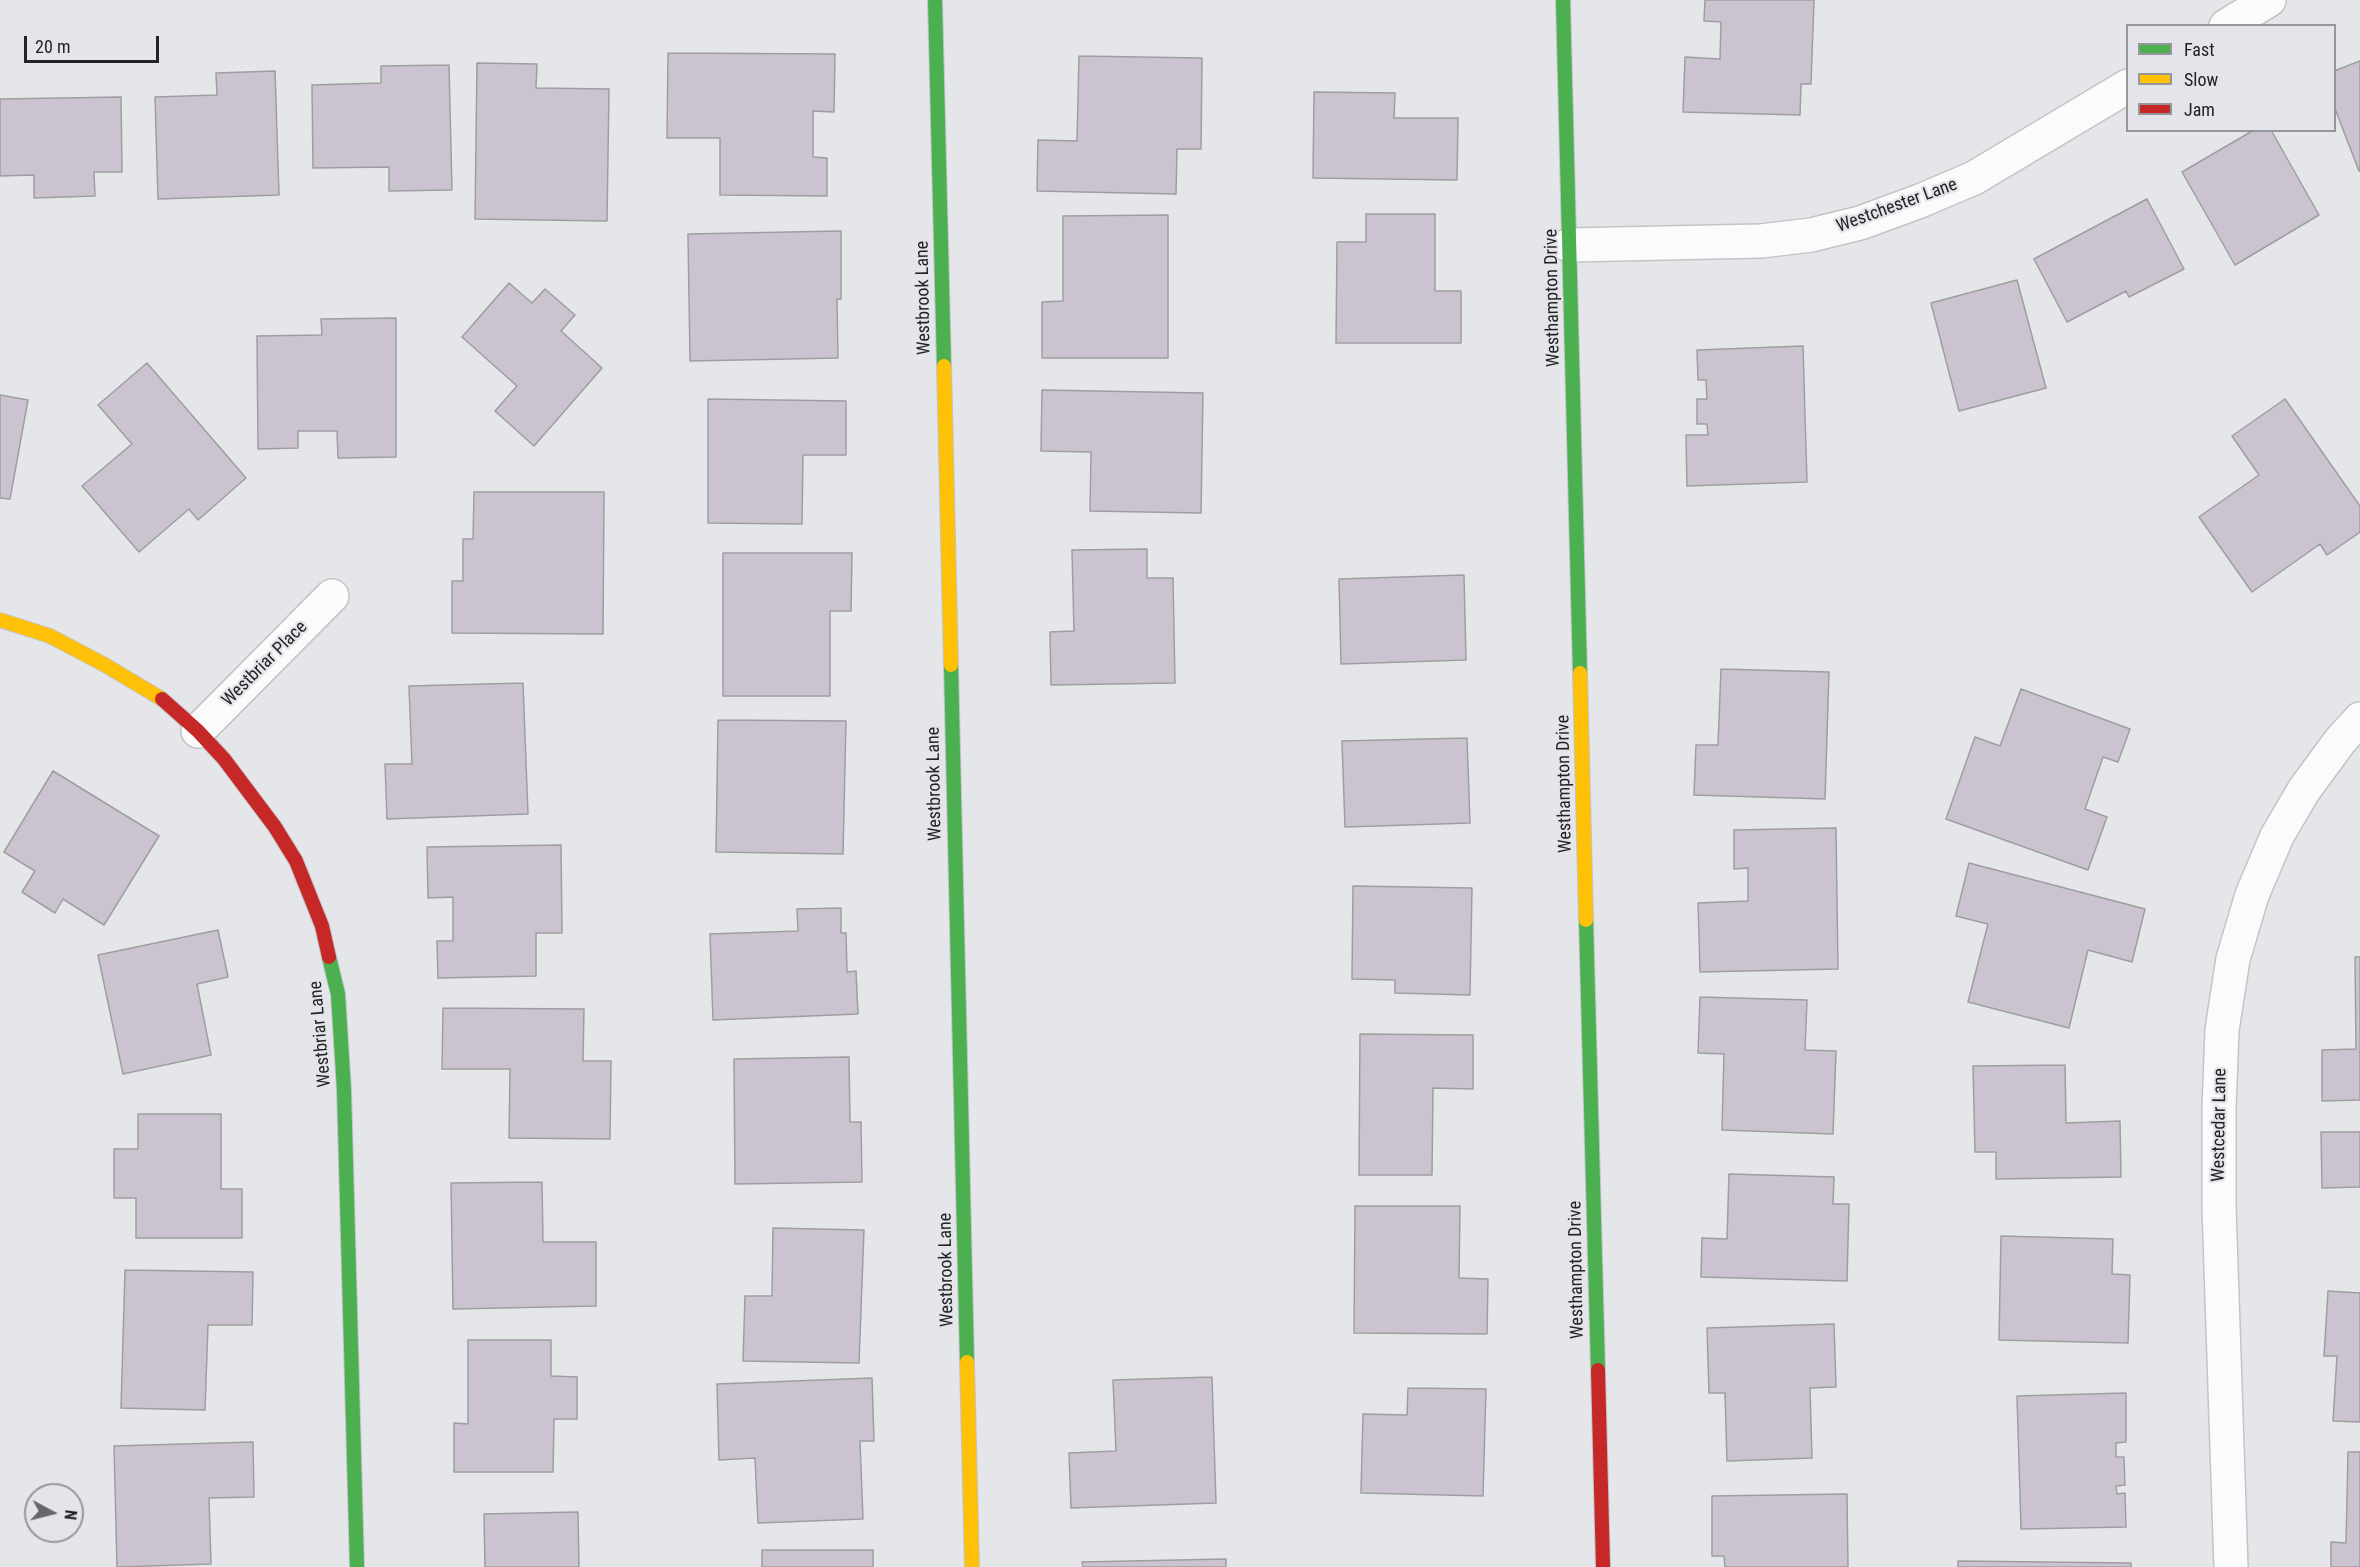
<!DOCTYPE html>
<style>
body{margin:0}
#map{position:relative;width:2360px;height:1567px;overflow:hidden;background:#e4e6e9;font-family:"Roboto Condensed",sans-serif}
canvas{display:block}
.legend{position:absolute;left:2126px;top:24px;width:210px;height:108px;box-sizing:border-box;background:#e3e5ea;border:2px solid #96979b;margin:0;padding:8px 10px;list-style:none;font-size:18px;color:#222324}
.legend li{display:flex;align-items:center;gap:12px;height:30px}
.legend b{width:30px;border:2px solid #96979b}
.north{position:absolute;left:24px;top:1483px;width:60px;height:60px;box-sizing:border-box;background:#e3e5ea;border:2px solid #96979b;border-radius:50%;rotate:97deg;font-size:16px;font-weight:700;line-height:24px;text-align:center;color:#222324}
.north::after{content:'';display:block;margin:auto;width:21px;height:27px;background:#666769;clip-path:polygon(50% 0,100% 100%,50% 72%,0 100%)}
.scale{position:absolute;left:24px;top:36px;width:135px;height:27px;box-sizing:border-box;border:3px solid #222324;border-top:0;padding-left:8px;font-size:18px;line-height:21px;white-space:nowrap;color:#222324;-webkit-text-stroke:4px #e3e5ea;paint-order:stroke}
</style>
<div id="map">
<canvas width="2360" height="1567"></canvas>
<ul class="legend">
<li><b style="height:8px;background:#4caf50"></b>Fast</li>
<li><b style="height:8px;background:#ffc107"></b>Slow</li>
<li><b style="height:8px;background:#c62828"></b>Jam</li>
</ul>
<div class="north">N</div>
<div class="scale">20 m</div>
</div>
<script>
const context = document.querySelector('canvas').getContext('2d');
context.lineJoin = 'round';
function fill(path, color) { context.fillStyle = color; context.fill(path, 'evenodd'); }
const toPath = rows => new Path2D(rows.map(r => 'M' + r).join(''));
function strokePath(path, color, width, dash) { context.strokeStyle = color; context.lineWidth = width; context.lineCap = dash ? 'butt' : 'round'; context.setLineDash(dash || []); context.stroke(path); }
function label(font, color, halo, rows, align = 'center') {
  context.font = font + ' "Roboto Condensed",sans-serif'; context.lineWidth = 4.5; context.setLineDash([]); context.textBaseline = 'middle'; context.strokeStyle = halo; context.fillStyle = color; for (const [text, x, y, turn = 0] of rows) {
    context.save(); context.translate(x, y); context.rotate((+turn || 0) * Math.PI / 180); context.textAlign = isNaN(turn) ? turn : align; if (halo) context.strokeText(text, 0, 0); context.fillText(text, 0, 0); context.restore();
  }
}
const building = toPath([
 [1705,0,1814,0,1811,84,1801,84,1800,115,1683,112,1685,57,1720,59,1721,22,1704,21,1705,0],
 [668,53,835,54,834,112,813,111,813,157,827,158,827,196,720,195,720,138,667,138,668,53],
 [1079,56,1202,58,1201,149,1177,149,1176,194,1037,191,1038,140,1077,141,1079,56],
 [2360,61,2360,171,2359,171,2334,106,2334,71,2360,61],
 [477,63,537,64,536,88,609,89,607,221,475,219,477,63],
 [449,65,452,190,389,191,389,167,313,168,312,85,381,83,381,66,449,65],
 [275,71,279,195,158,199,155,97,217,95,216,73,275,71],
 [1314,92,1395,93,1394,118,1458,118,1457,180,1313,178,1314,92],
 [121,97,122,172,94,172,95,196,34,198,34,175,0,176,0,99,121,97],
 [2254,130,2271,130,2319,215,2235,265,2182,172,2254,130],
 [2147,199,2184,269,2129,297,2126,291,2067,322,2034,259,2147,199],
 [1366,214,1435,214,1435,291,1461,291,1461,343,1336,343,1337,242,1366,242,1366,214],
 [1168,215,1168,358,1042,358,1042,302,1063,301,1063,216,1168,215],
 [841,231,841,299,837,299,838,358,690,361,688,234,841,231],
 [2017,280,2046,388,1959,411,1931,303,2017,280],
 [509,283,532,303,545,289,575,315,561,331,602,368,534,446,495,411,517,386,462,337,509,283],
 [396,318,396,457,338,458,337,431,298,431,298,448,258,449,257,336,322,335,321,319,396,318],
 [1803,346,1807,482,1687,486,1686,435,1708,435,1707,424,1697,424,1697,399,1707,399,1706,380,1698,380,1697,350,1803,346],
 [147,363,246,478,198,520,189,509,139,552,82,486,132,444,98,405,147,363],
 [1042,390,1203,393,1201,513,1090,511,1091,452,1041,451,1042,390],
 [0,395,28,400,10,499,0,498,0,395],
 [708,399,846,401,846,455,803,455,802,524,708,523,708,399],
 [2285,399,2360,506,2360,532,2327,555,2320,544,2252,592,2199,517,2259,475,2232,436,2285,399],
 [474,492,604,492,603,634,452,633,452,581,463,581,463,539,473,539,474,492],
 [1147,549,1147,578,1173,578,1175,683,1051,685,1050,632,1074,631,1072,550,1147,549],
 [723,553,852,553,851,611,830,611,830,696,723,696,723,553],
 [1464,575,1466,660,1341,664,1339,579,1464,575],
 [1721,669,1829,672,1825,799,1694,795,1696,745,1718,745,1721,669],
 [523,683,528,814,387,819,385,764,412,764,409,686,523,683],
 [2021,689,2130,729,2118,762,2103,757,2085,809,2107,817,2088,870,1946,819,1975,737,2000,746,2021,689],
 [718,720,846,721,843,854,716,852,718,720],
 [1467,738,1470,823,1345,827,1342,741,1467,738],
 [53,771,159,836,104,925,63,899,55,913,22,892,35,871,4,852,53,771],
 [1836,828,1838,969,1700,972,1698,903,1748,901,1748,868,1734,869,1734,830,1836,828],
 [561,845,562,933,536,933,536,976,438,978,437,941,453,941,453,897,428,898,427,847,561,845],
 [1969,863,2145,909,2132,962,2088,950,2069,1028,1968,1002,1988,924,1956,916,1969,863],
 [1353,886,1472,888,1470,995,1395,993,1395,980,1352,979,1353,886],
 [841,908,841,933,846,933,847,972,856,971,858,1014,713,1020,710,934,798,931,797,909,841,908],
 [218,930,228,977,197,984,211,1055,123,1074,98,955,218,930],
 [2355,957,2360,957,2360,1100,2322,1101,2322,1050,2356,1049,2355,957],
 [1700,997,1807,1000,1805,1050,1836,1051,1833,1134,1722,1130,1724,1054,1698,1053,1700,997],
 [443,1008,584,1009,583,1061,611,1061,610,1139,509,1138,510,1069,442,1069,443,1008],
 [1360,1034,1473,1035,1473,1089,1433,1088,1432,1175,1359,1175,1360,1034],
 [849,1057,850,1122,861,1122,862,1182,735,1184,734,1059,849,1057],
 [2065,1065,2066,1123,2120,1121,2121,1177,1996,1179,1996,1152,1975,1152,1973,1066,2065,1065],
 [138,1114,221,1114,221,1189,242,1189,242,1238,136,1238,136,1198,114,1198,114,1149,138,1149,138,1114],
 [2321,1132,2360,1132,2360,1187,2322,1188,2321,1132],
 [1729,1174,1834,1177,1833,1204,1849,1204,1847,1281,1701,1277,1702,1238,1727,1239,1729,1174],
 [542,1182,543,1242,596,1242,596,1306,453,1309,451,1183,542,1182],
 [1355,1206,1460,1206,1459,1278,1488,1279,1487,1334,1354,1333,1355,1206],
 [773,1228,864,1230,859,1363,743,1361,745,1296,772,1296,773,1228],
 [2001,1236,2113,1239,2112,1274,2130,1275,2128,1343,1999,1340,2001,1236],
 [125,1270,253,1272,252,1325,208,1325,205,1410,121,1408,125,1270],
 [2328,1291,2360,1293,2360,1422,2333,1421,2337,1356,2324,1356,2328,1291],
 [1834,1324,1836,1387,1810,1388,1812,1458,1727,1461,1725,1393,1709,1393,1707,1328,1834,1324],
 [468,1340,551,1340,551,1376,577,1377,577,1419,554,1419,553,1472,454,1472,454,1423,468,1424,468,1340],
 [1212,1377,1216,1503,1071,1508,1069,1453,1116,1451,1113,1380,1212,1377],
 [872,1378,874,1441,860,1441,863,1519,758,1523,755,1458,719,1460,717,1384,872,1378],
 [1408,1388,1486,1389,1483,1496,1361,1493,1363,1414,1407,1415,1408,1388],
 [2126,1393,2126,1442,2116,1443,2116,1457,2124,1457,2125,1485,2116,1486,2117,1494,2125,1493,2126,1527,2021,1529,2017,1396,2126,1393],
 [253,1442,254,1497,209,1498,211,1564,117,1567,114,1446,253,1442],
 [2348,1452,2360,1452,2360,1567,2331,1567,2331,1542,2346,1543,2348,1452],
 [1847,1494,1848,1567,1725,1567,1724,1556,1712,1556,1712,1496,1847,1494],
 [578,1512,579,1567,485,1567,484,1514,578,1512],
 [762,1550,873,1550,873,1567,762,1567,762,1550],
 [1226,1559,1226,1567,1083,1567,1082,1562,1226,1559],
 [1958,1561,2131,1563,2131,1567,1958,1567,1958,1561]
]);
const street = toPath([
 [2226,26,2269,0],
 [1569,245,1761,241,1811,235,1860,223,1920,201,1974,178,2128,86],
 [198,731,332,596],
 [2231,1567,2219,1207,2219,1108,2222,1030,2233,959,2252,895,2277,836,2304,790,2340,741,2360,719]
]);
const fast = toPath([
 [935,0,944,366],
 [1563,0,1580,673],
 [951,665,967,1362],
 [1586,920,1598,1370],
 [329,957,338,994,344,1090,357,1567]
]);
const slow = toPath([
 [944,366,951,665],
 [0,620,50,636,105,665,162,699],
 [1580,673,1586,920],
 [967,1362,972,1567]
]);
const jam = toPath([
 [162,699,198,731,224,759,275,827,296,861,322,926,329,957],
 [1598,1370,1603,1567]
]);
const streetNames = [
 ["Westchester Lane",1897,206,-20],
 ["Westbrook Lane",924,298,-91],
 ["Westhampton Drive",1553,298,-91],
 ["Westbriar Place",265,664,-45],
 ["Westbrook Lane",935,784,-91],
 ["Westhampton Drive",1565,784,-91],
 ["Westbriar Lane",321,1034,-95],
 ["Westcedar Lane",2220,1125,-89],
 ["Westbrook Lane",947,1270,-91],
 ["Westhampton Drive",1577,1270,-91]
];
fill(building, '#cbc4d0');
strokePath(building, '#9e9ea0', 1.5);
strokePath(street, '#c2c4c6', 36);
strokePath(fast, '#c2c4c6', 16);
strokePath(slow, '#c2c4c6', 16);
strokePath(jam, '#c2c4c6', 16);
strokePath(street, '#fbfbfc', 33);
strokePath(fast, '#4caf50', 14);
strokePath(slow, '#ffc107', 14);
strokePath(jam, '#c62828', 14);
label('18px', '#222324', '#e3e5ea', streetNames);
</script>
